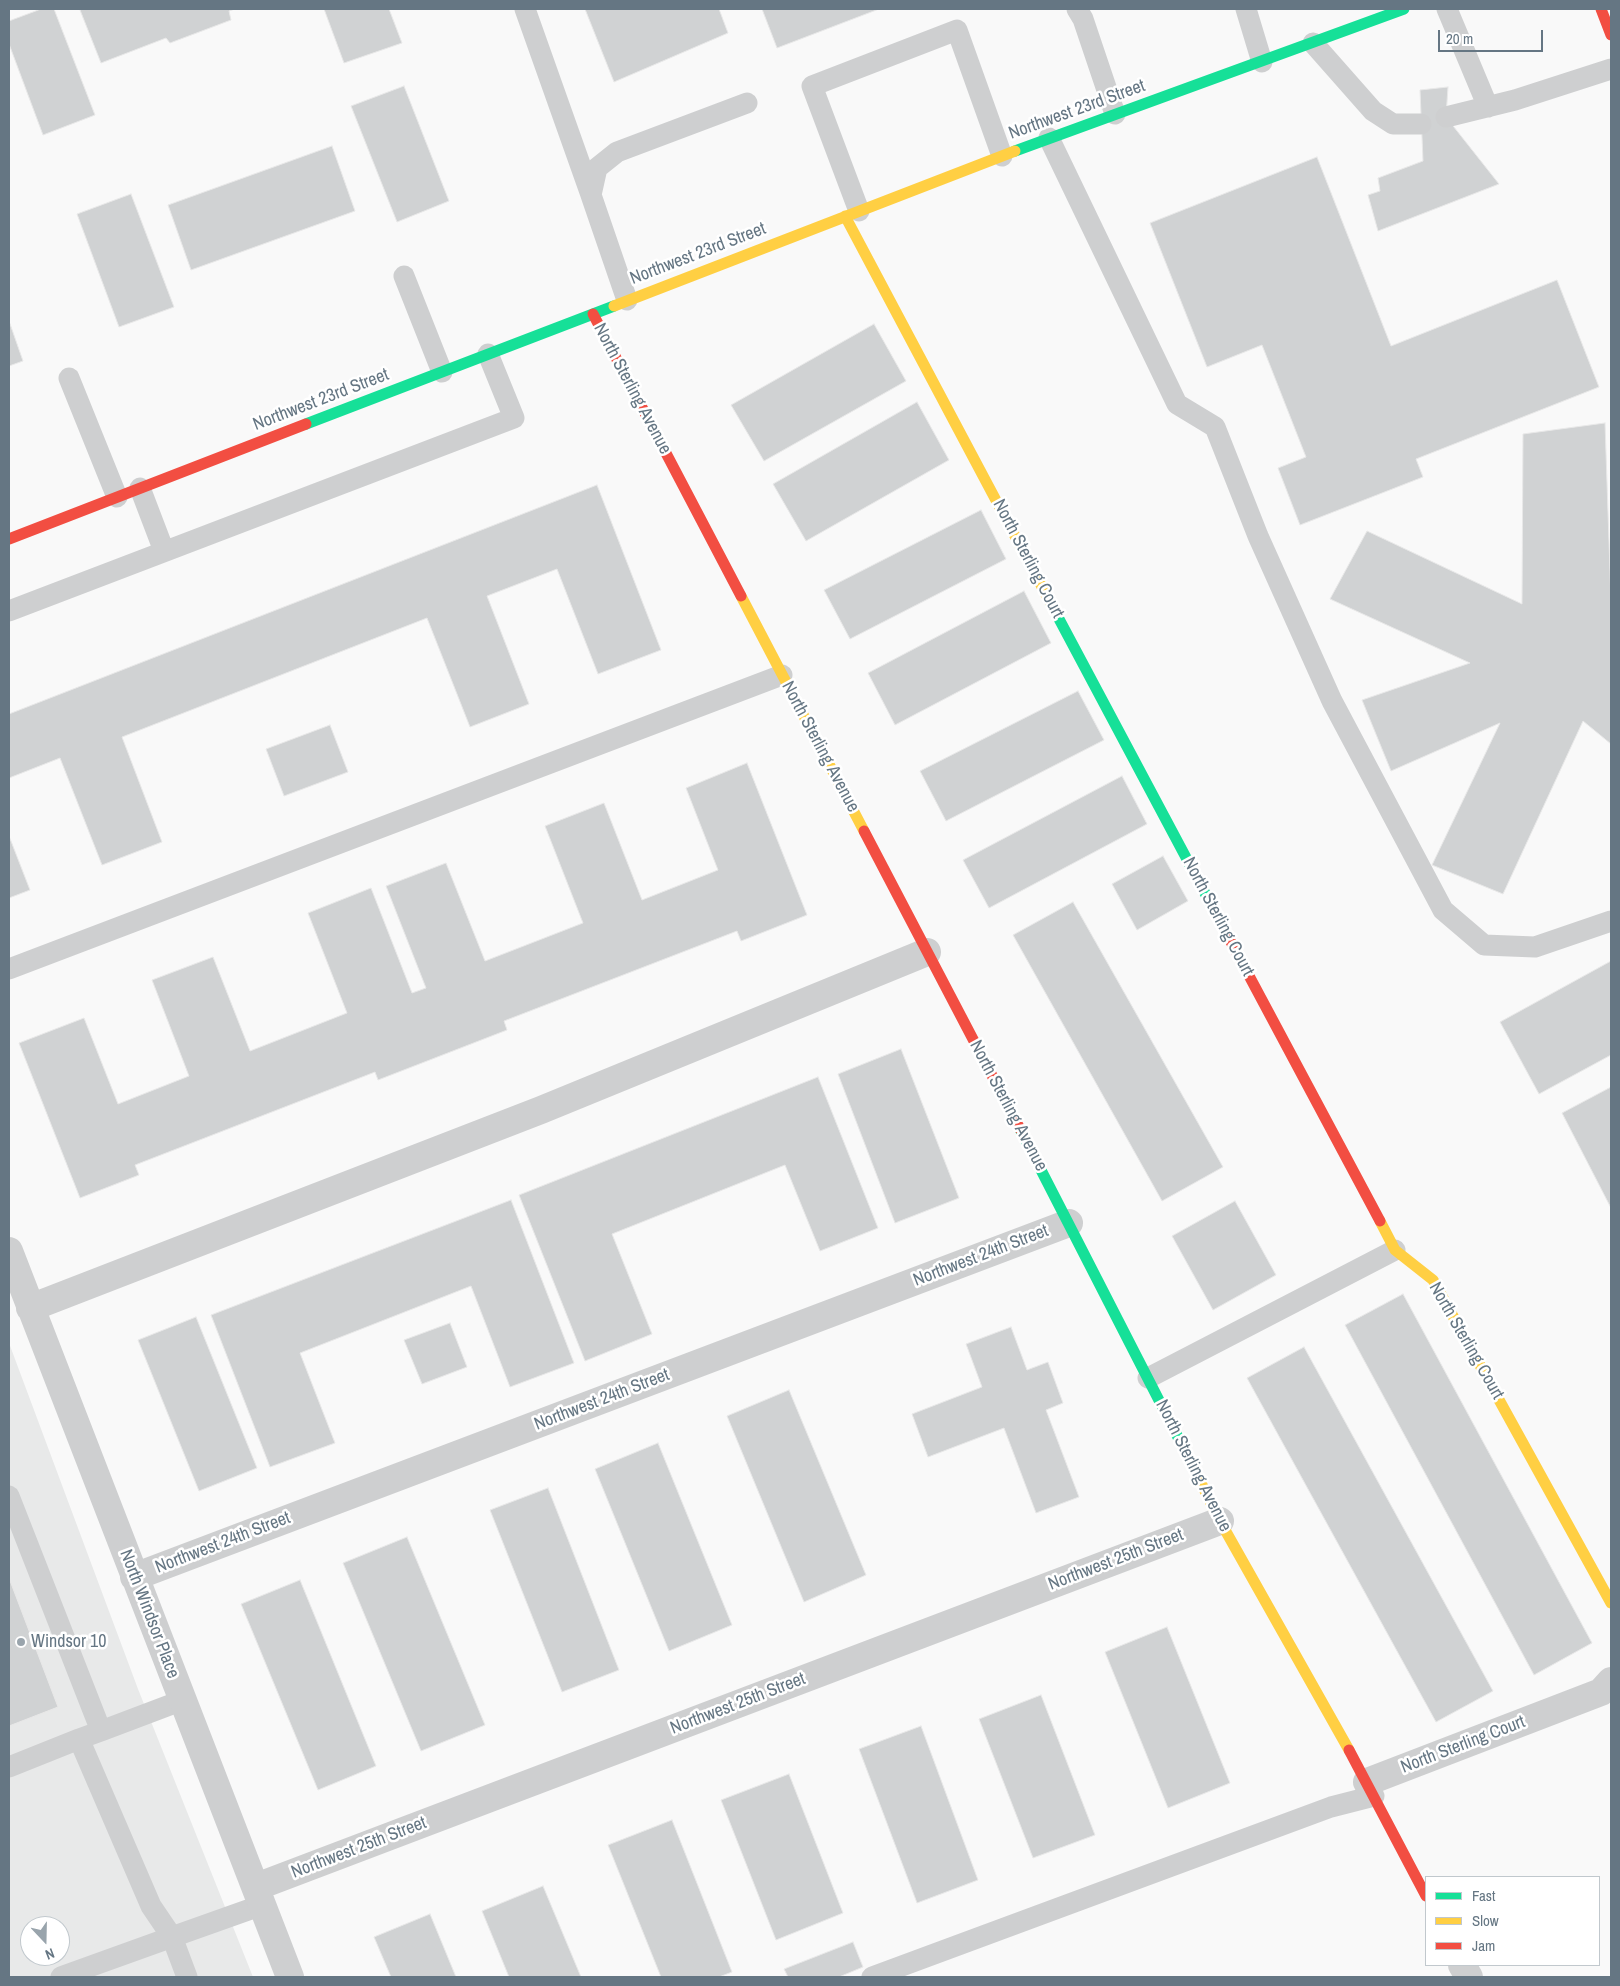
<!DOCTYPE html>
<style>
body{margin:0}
#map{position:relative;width:1620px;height:1986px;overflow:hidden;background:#f9f9f9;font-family:"Archivo Narrow",sans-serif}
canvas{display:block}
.frame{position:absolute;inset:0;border:10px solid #657683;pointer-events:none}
.legend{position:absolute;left:1425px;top:1876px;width:175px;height:90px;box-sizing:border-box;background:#fff;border:1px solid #c1c8cd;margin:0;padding:6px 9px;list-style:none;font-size:15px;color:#657683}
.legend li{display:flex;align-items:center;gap:10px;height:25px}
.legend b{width:25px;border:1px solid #c1c8cd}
.north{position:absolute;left:20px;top:1916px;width:50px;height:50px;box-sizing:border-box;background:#fff;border:1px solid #c1c8cd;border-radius:50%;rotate:159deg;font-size:14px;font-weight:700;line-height:20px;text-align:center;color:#657683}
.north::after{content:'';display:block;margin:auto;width:18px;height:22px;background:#99a4ac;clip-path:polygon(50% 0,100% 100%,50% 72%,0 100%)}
.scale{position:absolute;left:1438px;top:30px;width:105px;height:22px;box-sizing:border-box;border:2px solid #657683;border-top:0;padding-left:6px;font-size:15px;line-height:18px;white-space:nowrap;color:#657683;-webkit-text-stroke:4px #fff;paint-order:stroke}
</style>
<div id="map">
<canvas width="1620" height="1986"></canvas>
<div class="frame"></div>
<ul class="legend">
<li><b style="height:6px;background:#16e098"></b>Fast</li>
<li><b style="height:6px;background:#ffcf43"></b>Slow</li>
<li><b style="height:6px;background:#f24e42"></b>Jam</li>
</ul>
<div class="north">N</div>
<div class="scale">20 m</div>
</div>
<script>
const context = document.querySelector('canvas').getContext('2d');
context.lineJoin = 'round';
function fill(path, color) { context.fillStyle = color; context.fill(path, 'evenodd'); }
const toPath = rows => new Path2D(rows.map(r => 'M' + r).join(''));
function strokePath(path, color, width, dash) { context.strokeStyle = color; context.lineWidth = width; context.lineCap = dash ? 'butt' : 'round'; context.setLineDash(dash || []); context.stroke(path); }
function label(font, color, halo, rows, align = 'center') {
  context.font = font + ' "Archivo Narrow",sans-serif'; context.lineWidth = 5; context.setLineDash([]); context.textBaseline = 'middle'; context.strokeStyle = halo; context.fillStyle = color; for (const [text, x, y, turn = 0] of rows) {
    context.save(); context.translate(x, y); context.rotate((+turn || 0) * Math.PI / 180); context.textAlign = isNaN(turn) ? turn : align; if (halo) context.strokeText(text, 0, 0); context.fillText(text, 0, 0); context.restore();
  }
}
const built = toPath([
 [9,1343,138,1689,253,1977,9,1977],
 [30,1926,60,1926,60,1956,30,1956]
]);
const building = toPath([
 [41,9,54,9,95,115,43,135,9,44,9,21,41,9],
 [83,9,235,9,229,11,231,20,170,43,166,38,101,63,80,10,83,9],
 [324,9,389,9,402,43,344,63,324,9],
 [585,9,719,9,728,33,614,82,585,9],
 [762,9,879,9,777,48,762,9],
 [404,86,449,201,397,222,351,106,404,86],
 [1448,87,1446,117,1499,184,1378,231,1368,195,1380,191,1378,178,1423,161,1420,90,1448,87],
 [332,146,355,211,191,270,168,205,332,146],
 [1317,157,1391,346,1557,280,1599,387,1416,459,1423,477,1300,525,1278,468,1306,457,1262,345,1207,367,1150,223,1317,157],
 [131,194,174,307,119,327,77,214,131,194],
 [9,321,23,361,9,366,9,321],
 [874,324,906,381,764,461,731,405,874,324],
 [917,402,949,460,806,541,773,484,917,402],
 [1605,423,1611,601,1611,744,1583,721,1503,894,1432,865,1500,723,1391,771,1362,700,1470,663,1330,599,1367,531,1522,604,1523,434,1605,423],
 [597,485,661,650,598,674,557,569,487,596,529,704,470,727,427,618,122,737,162,842,102,865,60,758,9,778,9,714,597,485],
 [981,510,1006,559,850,639,824,590,981,510],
 [1024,591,1051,643,895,725,868,673,1024,591],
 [1078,691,1104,740,946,821,920,771,1078,691],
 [330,725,348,772,284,796,266,749,330,725],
 [747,763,807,915,741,941,737,931,504,1021,507,1030,378,1080,375,1072,135,1165,139,1175,80,1198,19,1043,84,1018,118,1104,189,1076,152,980,213,957,250,1051,347,1013,308,913,371,888,412,993,426,988,386,886,446,863,485,961,583,923,545,826,604,803,642,900,718,870,686,788,747,763],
 [1122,776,1147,824,989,908,963,860,1122,776],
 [9,836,30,890,9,898,9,836],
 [1163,856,1188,901,1137,930,1112,884,1163,856],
 [1073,902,1223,1167,1162,1201,1013,935,1073,902],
 [1611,961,1611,1055,1539,1094,1500,1022,1611,961],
 [901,1049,959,1198,895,1223,838,1074,901,1049],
 [818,1077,878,1228,820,1251,785,1165,612,1234,652,1334,585,1361,519,1195,818,1077],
 [1611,1087,1611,1208,1562,1113,1611,1087],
 [511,1200,574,1363,510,1387,471,1286,300,1353,335,1443,270,1467,211,1315,511,1200],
 [1235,1201,1276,1275,1213,1310,1172,1236,1235,1201],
 [1403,1294,1592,1643,1534,1675,1345,1325,1403,1294],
 [196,1317,257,1468,199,1491,138,1340,196,1317],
 [450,1323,467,1367,422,1384,404,1340,450,1323],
 [1011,1327,1027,1370,1048,1362,1063,1403,1046,1410,1079,1497,1036,1513,1004,1428,928,1457,912,1414,982,1387,966,1344,1011,1327],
 [1304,1347,1493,1691,1436,1722,1247,1378,1304,1347],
 [789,1390,866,1575,804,1602,727,1416,789,1390],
 [658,1443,732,1625,669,1651,595,1469,658,1443],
 [548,1488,619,1670,562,1692,490,1510,548,1488],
 [407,1537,485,1725,421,1751,343,1563,407,1537],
 [9,1578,58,1707,9,1726,9,1578],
 [300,1580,376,1766,318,1790,241,1604,300,1580],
 [1167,1627,1230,1783,1168,1808,1105,1652,1167,1627],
 [1041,1695,1095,1835,1033,1858,979,1719,1041,1695],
 [921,1726,978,1880,917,1903,859,1749,921,1726],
 [789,1774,843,1913,776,1940,721,1800,789,1774],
 [672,1820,732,1972,719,1977,661,1977,608,1845,672,1820],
 [543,1886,581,1977,509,1977,482,1911,543,1886],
 [430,1914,456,1977,391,1977,374,1937,430,1914],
 [853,1942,863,1967,839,1977,788,1977,784,1969,853,1942]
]);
const lane = toPath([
 [525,9,591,195],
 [1077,9,1083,19,1115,114],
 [1246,9,1262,62],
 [1447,9,1488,107],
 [1313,43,1373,111,1393,124,1421,124],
 [1446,117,1515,100,1611,69],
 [1049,138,1177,404,1215,427,1258,536,1332,701,1443,910,1484,945,1535,947,1611,921],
 [859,211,812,86,957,30,1002,156],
 [404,276,442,372],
 [627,300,591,195,597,168,617,152,747,103],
 [69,378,117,497],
 [140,488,164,551],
 [9,611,514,418,488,354],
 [9,969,782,675],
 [1148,1378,1395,1250],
 [9,1496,101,1731,183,1700],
 [101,1731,79,1739,151,1906,172,1937,262,1905],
 [9,1767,79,1739],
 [61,1977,172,1937,187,1977],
 [872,1977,1331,1807,1374,1796]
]);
const street = toPath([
 [9,1251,290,1977],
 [30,1308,541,1110,927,952],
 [134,1577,1069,1223],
 [1367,1782,1601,1692,1611,1681],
 [256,1887,1220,1521],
 [1462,1965,1469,1977]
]);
const fast = toPath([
 [1015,151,1404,9],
 [306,424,614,306],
 [1050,602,1223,927],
 [1020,1129,1186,1453]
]);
const slow = toPath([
 [845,216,1050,602],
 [614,306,1015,151],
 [741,596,864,831],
 [1380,1221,1395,1250,1433,1280,1611,1603],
 [1186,1453,1220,1521,1349,1750]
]);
const jam = toPath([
 [1601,9,1611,35],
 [593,314,741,596],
 [9,539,306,424],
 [864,831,1020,1129],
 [1223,927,1380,1221],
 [1349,1750,1426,1896]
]);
const markers = [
 [21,1642,5,"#99a4ac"]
];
const streetNames = [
 ["Northwest 23rd Street",1077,110,-20],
 ["Northwest 23rd Street",698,254,-21],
 ["North Sterling Avenue",632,389,62],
 ["Northwest 23rd Street",321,400,-21],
 ["North Sterling Court",1028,559,62],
 ["North Sterling Avenue",820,747,62],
 ["North Sterling Court",1218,917,62],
 ["North Sterling Avenue",1008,1106,62],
 ["Northwest 24th Street",981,1256,-21],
 ["North Sterling Court",1466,1341,60],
 ["Northwest 24th Street",602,1400,-21],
 ["North Sterling Avenue",1193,1466,63],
 ["Northwest 24th Street",223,1543,-21],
 ["Northwest 25th Street",1116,1560,-21],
 ["North Windsor Place",149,1614,69],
 ["Northwest 25th Street",738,1704,-21],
 ["North Sterling Court",1463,1745,-21],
 ["Northwest 25th Street",359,1848,-21]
];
const poiNames = [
 ["Windsor 10",31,1642]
];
fill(built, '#e8e9e9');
fill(building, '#d0d2d3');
strokePath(building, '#e8e8e8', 1);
strokePath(lane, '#cecfd0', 21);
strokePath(street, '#cecfd0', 28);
strokePath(fast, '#16e098', 11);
strokePath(slow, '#ffcf43', 11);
strokePath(jam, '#f24e42', 11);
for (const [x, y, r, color] of markers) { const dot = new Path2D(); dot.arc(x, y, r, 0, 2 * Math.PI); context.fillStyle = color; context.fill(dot); strokePath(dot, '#fff', 2); }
label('18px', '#657683', '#fff', streetNames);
label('18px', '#657683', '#fff', poiNames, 'left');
</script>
